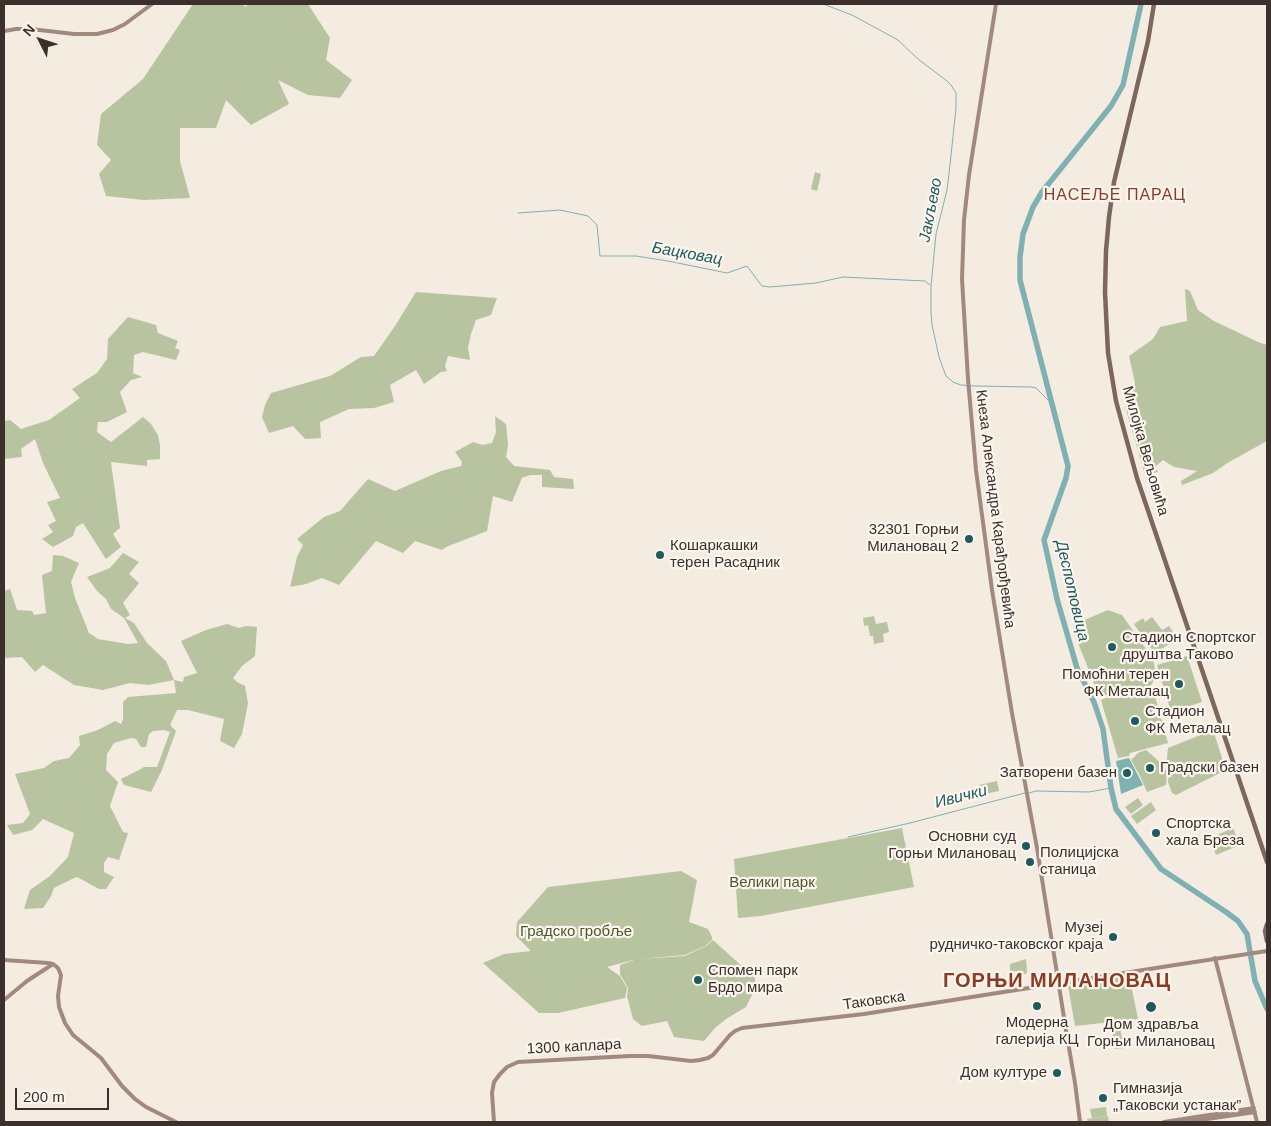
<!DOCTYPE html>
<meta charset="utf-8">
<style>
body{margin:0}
#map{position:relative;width:1271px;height:1126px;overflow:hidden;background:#f4ebe1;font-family:Arial,sans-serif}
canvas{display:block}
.frame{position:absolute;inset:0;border:5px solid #3b302b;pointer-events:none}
.north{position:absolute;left:15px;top:15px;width:50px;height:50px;-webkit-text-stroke:4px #fbf5ee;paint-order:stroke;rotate:311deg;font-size:14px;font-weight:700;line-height:20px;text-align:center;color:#3b302b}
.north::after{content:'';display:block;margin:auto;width:18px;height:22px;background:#3b302b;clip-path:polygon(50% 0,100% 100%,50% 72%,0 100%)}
.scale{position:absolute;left:15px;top:1088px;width:94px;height:22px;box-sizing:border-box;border:2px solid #3b302b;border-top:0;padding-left:6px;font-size:15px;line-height:18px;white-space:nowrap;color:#3b302b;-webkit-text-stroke:4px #fbf5ee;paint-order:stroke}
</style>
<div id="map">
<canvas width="1271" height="1126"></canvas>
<div class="frame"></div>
<div class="north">N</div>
<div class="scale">200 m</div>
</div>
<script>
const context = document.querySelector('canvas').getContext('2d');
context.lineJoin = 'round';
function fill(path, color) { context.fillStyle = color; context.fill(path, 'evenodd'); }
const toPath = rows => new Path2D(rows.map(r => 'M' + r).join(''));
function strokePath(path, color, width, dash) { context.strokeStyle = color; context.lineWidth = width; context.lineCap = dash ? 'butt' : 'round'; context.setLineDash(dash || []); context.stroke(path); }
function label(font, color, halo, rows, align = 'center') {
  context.font = font + ' Arial,sans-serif'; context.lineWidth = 4.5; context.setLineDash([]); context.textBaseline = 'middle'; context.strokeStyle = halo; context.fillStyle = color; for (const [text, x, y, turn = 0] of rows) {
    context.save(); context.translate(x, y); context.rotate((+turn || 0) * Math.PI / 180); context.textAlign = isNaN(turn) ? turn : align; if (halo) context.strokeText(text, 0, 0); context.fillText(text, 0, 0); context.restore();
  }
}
const green = toPath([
 [193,4,243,4,245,7,249,4,308,4,330,38,326,60,352,80,340,98,308,95,278,80,289,104,251,125,226,100,216,128,180,128,180,161,190,198,144,200,106,196,99,174,111,160,97,145,101,114,143,79],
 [815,172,821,174,817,191,811,189],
 [1185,289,1190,291,1198,310,1214,321,1258,342,1267,345,1267,441,1229,462,1213,473,1182,485,1181,481,1197,471,1174,467,1163,460,1155,467,1158,472,1145,475,1125,406,1135,383,1129,356,1153,339,1160,327,1187,321],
 [416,292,497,298,491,315,476,320,471,334,468,348,470,360,448,356,445,366,447,371,441,372,424,384,416,370,390,385,394,402,374,408,349,409,320,422,321,438,305,439,293,426,269,433,262,417,265,405,271,393,330,376,361,357,374,356,395,326],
 [128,317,156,325,158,333,178,341,175,348,180,350,176,360,143,352,134,355,133,373,142,377,131,380,120,392,127,412,107,422,98,422,97,432,111,442,143,417,151,424,158,435,160,445,160,459,147,460,147,466,111,462,120,528,113,534,121,547,106,559,83,523,76,527,73,536,53,547,42,539,53,532,48,525,56,521,47,502,60,498,43,463,35,439,21,449,22,457,4,459,4,421,10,420,21,429,49,420,80,398,72,389,97,373,107,359,108,339],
 [495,416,506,424,508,445,506,457,514,466,550,470,554,477,573,479,574,489,542,487,542,475,530,475,522,478,512,502,493,496,487,531,446,547,442,550,415,541,403,553,376,541,339,585,322,578,306,584,290,587,297,557,303,545,297,539,324,517,340,511,368,479,395,491,441,471,461,466,462,462,455,452,473,442,483,445,492,443,496,432],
 [123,553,139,562,129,574,139,583,123,603,130,615,125,618,134,623,147,643,166,661,174,680,183,682,184,677,197,673,181,641,206,630,227,624,239,628,246,626,257,627,255,656,242,666,233,678,237,682,245,686,248,703,242,734,234,748,220,741,224,719,188,710,177,710,170,725,176,731,162,770,151,792,124,785,121,779,139,770,144,767,157,767,170,732,164,730,153,731,149,734,146,747,141,747,136,739,131,738,114,743,107,754,106,770,118,782,110,806,123,832,128,833,119,860,108,857,104,863,104,872,114,877,106,889,99,889,77,877,72,879,54,888,51,896,43,908,24,909,30,890,50,876,68,857,74,833,43,819,32,830,13,835,7,825,23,823,30,814,15,774,44,768,54,761,69,758,80,745,79,736,98,730,115,721,121,724,123,720,123,702,128,697,176,693,174,680,148,685,130,683,103,690,74,685,43,665,35,672,22,657,4,658,4,591,10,589,17,610,32,611,34,615,46,613,42,575,52,571,53,555,63,556,79,563,71,582,75,598,89,633,98,639,128,644,138,643,124,618,111,609,106,599,97,591,87,577,110,568],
 [1108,610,1122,615,1153,659,1155,670,1155,678,1149,689,1132,694,1116,692,1102,697,1097,686,1095,686,1075,635,1073,625],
 [874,616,876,624,887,622,889,632,883,634,884,642,874,644,873,636,870,636,868,625,864,626,863,618],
 [1152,617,1162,630,1169,626,1177,638,1155,654,1134,624,1143,618,1145,622],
 [1187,656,1202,702,1171,712,1157,665],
 [1153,689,1168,743,1130,753,1129,756,1118,758,1101,700,1116,694,1128,697],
 [1213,730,1226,770,1176,795,1172,793,1168,782,1169,772,1166,766,1168,748],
 [1146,750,1162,764,1167,772,1166,785,1147,792,1140,776,1131,760,1138,753],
 [997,781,999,791,980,795,979,785],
 [1138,798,1143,805,1131,814,1125,807],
 [1151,802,1156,810,1137,824,1131,816],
 [902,828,914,887,761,916,738,918,734,859],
 [1233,828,1240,845,1216,855,1210,838],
 [681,871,697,880,689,922,708,929,712,937,712,940,705,946,685,955,638,959,685,956,706,946,713,940,755,978,756,987,746,1007,726,1019,715,1028,704,1041,674,1037,667,1021,642,1026,633,1019,627,996,628,988,620,974,620,965,637,959,607,967,620,976,627,988,625,998,558,1013,539,1013,483,963,504,954,531,951,516,936,517,922,548,887],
 [1026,959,1027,973,1022,975,1017,974,1016,971,1010,972,1010,964],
 [1129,975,1138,1019,1075,1026,1068,986],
 [1120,1028,1124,1048,1115,1049,1112,1030],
 [1106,1107,1107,1116,1092,1118,1090,1109],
 [1108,1116,1109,1122,1088,1122,1087,1119]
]);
const water = toPath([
 [1129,758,1143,785,1121,794,1116,761]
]);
const stream = toPath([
 [823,4,852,15,898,40,918,59,947,81,951,85,956,93,956,108,949,174,947,190,936,234,931,286,931,312,932,325,939,357,946,376,953,382,961,385,975,386,1031,387,1036,388,1052,404],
 [518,213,560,210,588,216,597,225,600,256,636,256,668,261,727,273,747,266,762,286,770,287,816,283,843,277,925,281,930,285],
 [1029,793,1036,791,1089,792,1111,788],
 [848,837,910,823,1025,793]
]);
const river = toPath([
 [1141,4,1123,85,1111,106,1042,192,1033,207,1023,234,1020,257,1020,280,1068,466,1066,478,1044,540,1057,599,1077,668,1094,702,1103,729,1111,788,1116,809,1161,869,1226,912,1238,921,1247,934,1255,981,1267,1009]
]);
const secondary = toPath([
 [996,4,969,175,964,220,962,279,968,379,976,470,992,590,1012,713,1037,848,1066,1030,1075,1083,1080,1122],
 [4,31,16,29,31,29,74,34,97,34,113,30,125,24,152,4],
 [1215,958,1257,1122],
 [4,960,48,963,53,964,58,968,61,975,58,996,59,1007,65,1023,73,1035,101,1058,122,1086,135,1099,146,1107,176,1122],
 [4,1000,27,981,53,964],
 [494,1122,492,1093,494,1082,500,1074,507,1067,518,1062,630,1056,648,1056,691,1061,700,1060,708,1058,713,1055,730,1035,735,1031,742,1028,864,1014,1175,965,1267,951],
 [1164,1122,1254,1108],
 [1187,1122,1255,1112]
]);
const primary = toPath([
 [1154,4,1148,41,1114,182,1109,217,1106,251,1105,292,1108,353,1116,401,1137,478,1267,862],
 [1267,924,1265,931,1267,941]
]);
const markers = [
 [969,539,5,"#1f5a5e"],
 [660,555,5,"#1f5a5e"],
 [1112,647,5,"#1f5a5e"],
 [1179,684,5,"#1f5a5e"],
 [1135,721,5,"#1f5a5e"],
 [1150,768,5,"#1f5a5e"],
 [1127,773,5,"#1f5a5e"],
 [1156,833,5,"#1f5a5e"],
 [1026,846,5,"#1f5a5e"],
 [1030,862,5,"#1f5a5e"],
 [1113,937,5,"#1f5a5e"],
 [698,980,5,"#1f5a5e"],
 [1037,1006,5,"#1f5a5e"],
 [1151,1007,6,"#1f5a5e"],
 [1057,1073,5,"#1f5a5e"],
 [1103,1098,5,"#1f5a5e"]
];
const streetNames = [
 ["Милојка Вељовића",1145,451,74],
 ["Кнеза Александра Карађорђевића",995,509,83],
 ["Таковска",874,1001,-8],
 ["1300 каплара",574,1047,-3]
];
const poiNames = [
 ["32301 Горњи",959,530,"right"],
 ["Милановац 2",959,547,"right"],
 ["Кошаркашки",670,546],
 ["терен Расадник",670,563],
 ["Стадион Спортског",1122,638],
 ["друштва Таково",1122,655],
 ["Помоћни терен",1169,675,"right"],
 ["ФК Металац",1169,692,"right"],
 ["Стадион",1145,712],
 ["ФК Металац",1145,729],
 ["Градски базен",1160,768],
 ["Затворени базен",1117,773,"right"],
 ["Спортска",1166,824],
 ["хала Бреза",1166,841],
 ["Основни суд",1016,837,"right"],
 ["Горњи Милановац",1016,854,"right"],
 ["Полицијска",1040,853],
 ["станица",1040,870],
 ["Музеј",1103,928,"right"],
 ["рудничко-таковског краја",1103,945,"right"],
 ["Спомен парк",708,971],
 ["Брдо мира",708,988],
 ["Модерна",1037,1023,"center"],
 ["галерија КЦ",1037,1040,"center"],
 ["Дом здравља",1151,1025,"center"],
 ["Горњи Милановац",1151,1042,"center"],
 ["Дом културе",1047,1073,"right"],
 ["Гимназија",1113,1089],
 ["„Таковски устанак”",1113,1106]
];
const parkNames = [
 ["Велики парк",772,883],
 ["Градско гробље",576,932]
];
const neighbourhoodNames = [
 ["НАСЕЉЕ ПАРАЦ",1115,196]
];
const waterNames = [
 ["Јакљево",931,210,-79],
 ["Бацковац",687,254,10],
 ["Деспотовица",1072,591,77],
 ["Ивички",961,797,-14]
];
const districtNames = [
 ["ГОРЊИ МИЛАНОВАЦ",1057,981]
];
fill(green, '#b8c4a0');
fill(water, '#7fb0b2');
strokePath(stream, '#7fb0b2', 1);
strokePath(river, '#7fb0b2', 5.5);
strokePath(secondary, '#a18a7d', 4);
strokePath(primary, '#7d675c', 4.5);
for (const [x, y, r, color] of markers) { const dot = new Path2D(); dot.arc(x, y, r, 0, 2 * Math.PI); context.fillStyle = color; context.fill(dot); strokePath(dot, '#fbf5ee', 2); }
label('15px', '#3b302b', '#fbf5ee', streetNames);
label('15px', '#3b302b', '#fbf5ee', poiNames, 'left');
label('15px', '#4a5a2e', '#fbf5ee', parkNames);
context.letterSpacing = '1px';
label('16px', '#8c3b22', '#fbf5ee', neighbourhoodNames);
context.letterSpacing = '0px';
label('italic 16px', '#1f5a5e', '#fbf5ee', waterNames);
context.letterSpacing = '1px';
label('bold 20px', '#8c3b22', '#fbf5ee', districtNames);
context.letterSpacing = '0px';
</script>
